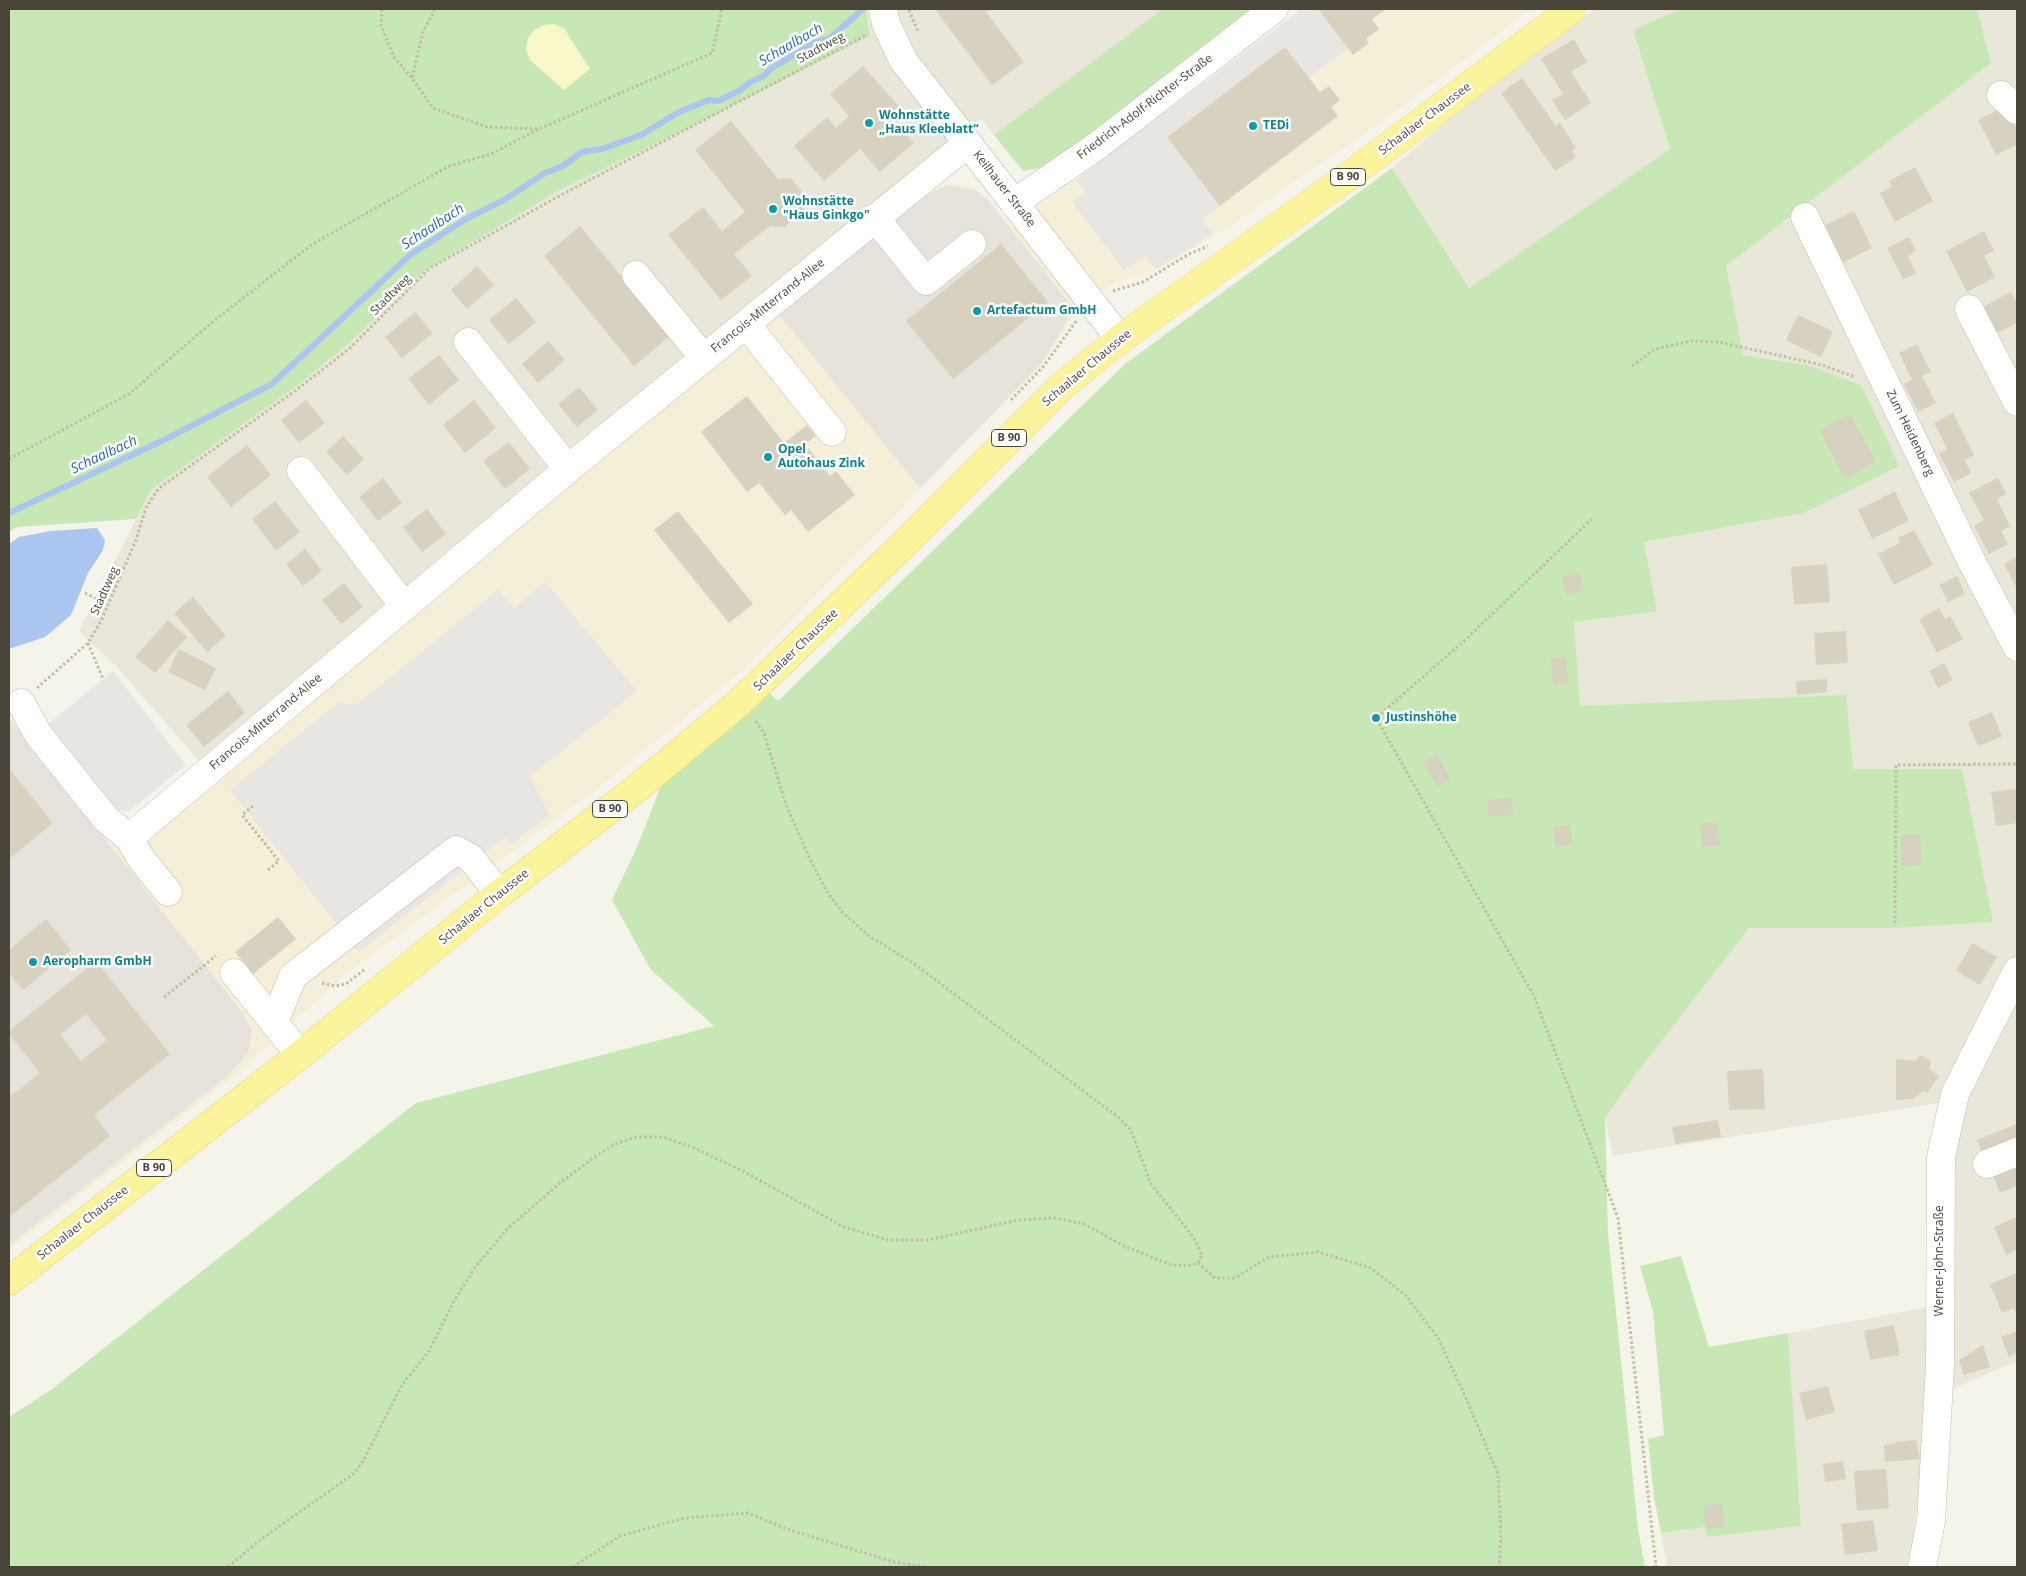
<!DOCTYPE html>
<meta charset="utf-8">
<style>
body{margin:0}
#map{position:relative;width:2026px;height:1576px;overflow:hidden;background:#f5f4eb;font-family:"Open Sans",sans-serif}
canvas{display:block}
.frame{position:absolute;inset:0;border:10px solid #494639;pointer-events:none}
</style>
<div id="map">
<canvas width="2026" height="1576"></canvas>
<div class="frame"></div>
</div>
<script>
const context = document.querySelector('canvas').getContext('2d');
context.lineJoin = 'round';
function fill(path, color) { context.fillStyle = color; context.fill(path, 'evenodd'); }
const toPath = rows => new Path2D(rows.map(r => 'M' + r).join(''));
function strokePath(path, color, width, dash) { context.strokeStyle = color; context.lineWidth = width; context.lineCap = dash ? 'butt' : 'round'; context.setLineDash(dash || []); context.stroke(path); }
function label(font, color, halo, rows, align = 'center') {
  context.font = font + ' "Open Sans",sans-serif'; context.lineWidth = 5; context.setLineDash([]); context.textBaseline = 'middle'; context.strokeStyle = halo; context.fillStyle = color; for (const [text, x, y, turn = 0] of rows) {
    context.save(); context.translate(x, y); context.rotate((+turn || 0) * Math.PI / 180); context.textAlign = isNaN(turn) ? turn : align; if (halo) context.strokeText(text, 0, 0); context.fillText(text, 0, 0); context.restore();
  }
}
const residential = toPath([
 [866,9,1264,9,1102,130,1097,128,1053,161,1039,168,1023,171,981,119,199,761,116,666,79,631,151,490,293,389,345,347,426,270,556,192,723,111,870,36],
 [1595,9,1680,9,1633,30,1670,149,1469,288,1392,168,1487,86],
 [1977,9,2017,9,2017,1361,1923,1402,1922,1463,1910,1567,1667,1567,1661,1533,1705,1527,1707,1537,1801,1526,1788,1333,1951,1303,1954,1152,1964,1099,1613,1156,1605,1118,1639,1070,1453,660,1726,266,1991,63]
]);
const commercial = toPath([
 [1302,9,1531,9,1384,120,1230,226,1157,270,1115,282,1075,313,1047,358,1029,378,746,667,601,786,344,975,236,1075,9,1250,9,707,123,855,925,190,929,194,942,185,956,184,972,187,987,196,1012,227]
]);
const industrial = toPath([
 [948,185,975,190,988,200,1074,309,1041,364,920,488,777,312,925,190,929,194],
 [9,718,242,1012,252,1030,248,1053,227,1077,9,1245]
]);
const green = toPath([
 [9,9,866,9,870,36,723,111,556,192,426,270,345,347,293,389,151,490,136,519,17,527,9,532],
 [1163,9,1256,9,1102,130,1097,128,1053,161,1039,168,1023,171,994,135],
 [1680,9,1977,9,1991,63,1726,266,1743,355,1811,366,1862,386,1899,466,1803,513,1644,542,1657,611,1574,622,1580,706,1846,695,1853,769,1962,769,1993,922,1890,928,1749,928,1639,1070,1605,1118,1608,1233,1638,1529,1645,1567,9,1567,9,1417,52,1389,416,1103,714,1026,651,970,612,900,638,845,661,786,700,754,768,692,778,701,1125,364,1392,168,1469,288,1670,149,1633,30],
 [1681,1256,1709,1347,1788,1333,1801,1526,1707,1537,1705,1527,1661,1533,1654,1498,1648,1439,1664,1435,1653,1312,1640,1266]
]);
const sand = toPath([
 [554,24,564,28,590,69,564,90,530,60,526,50,528,38,533,31,544,25]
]);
const parking = toPath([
 [1302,9,1318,9,1348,49,1309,77,1285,47,1167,136,1220,206,1202,220,1213,234,1156,269,1145,256,1124,270,1072,202,1085,192,1076,180],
 [545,582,637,691,530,776,549,815,511,845,505,837,359,952,230,790,339,702,356,705,498,590,514,608],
 [113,671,186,765,129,811,108,810,46,726]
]);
const water = toPath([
 [97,528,105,540,103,550,88,573,71,615,45,637,9,649,9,544,19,537,51,531]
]);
const stream = toPath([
 [9,513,166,439,272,384,410,255,466,219,504,200,545,173,563,166,582,152,602,149,641,135,679,112,709,100,718,101,739,91,752,81,762,77,772,68,816,42,829,39,863,9]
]);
const building = toPath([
 [938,9,991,9,986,12,1024,62,992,85,936,11],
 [1318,9,1386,9,1372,19,1379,29,1366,39,1369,43,1353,55],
 [1574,39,1587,62,1571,72,1591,103,1565,120,1552,100,1563,94,1541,59],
 [1285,47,1320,92,1329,86,1340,100,1331,107,1338,116,1220,206,1167,137],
 [863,66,901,109,891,118,914,143,880,172,860,149,824,181,794,146,827,117,836,128,849,116,830,94],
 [1522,78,1556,126,1560,123,1576,148,1572,151,1576,157,1555,171,1501,93],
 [2006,106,2017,129,2017,145,1996,155,1978,120],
 [731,121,778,179,791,178,807,198,804,211,784,227,770,226,734,254,752,276,721,300,668,235,703,207,722,231,745,212,695,150],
 [1915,167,1933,201,1895,222,1880,193,1892,187,1889,181],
 [1854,211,1872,248,1842,263,1824,226],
 [580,226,670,336,634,366,544,256],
 [1984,231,1994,251,1984,256,1995,277,1967,292,1946,251],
 [1909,237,1916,251,1908,256,1916,273,1903,279,1887,248],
 [1001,244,1048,302,953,379,906,321],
 [477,266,494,285,467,309,451,290],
 [2011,292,2017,303,2017,323,1995,334,1981,308],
 [516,298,536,322,509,344,489,320],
 [415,312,433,333,402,358,385,337],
 [1798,315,1833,331,1821,357,1786,340],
 [548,341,565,360,538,383,522,364],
 [1917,344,1931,372,1922,376,1936,403,1918,412,1904,384,1912,380,1899,353],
 [439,355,459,380,429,405,408,379],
 [579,387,598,410,577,427,558,404],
 [747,396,784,443,807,425,816,436,805,444,830,476,836,471,855,495,808,532,791,510,785,515,759,483,747,492,701,432],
 [306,400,325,423,299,443,281,420],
 [474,400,496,428,465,453,443,425],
 [1953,413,1974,455,1965,460,1971,473,1954,482,1939,454,1947,449,1934,423],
 [1850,414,1876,462,1845,479,1819,430],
 [343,436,364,459,347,475,326,452],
 [509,442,530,469,505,489,483,461],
 [247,445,271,475,231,507,207,477],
 [383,478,402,503,378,521,359,497],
 [1998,478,2006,494,1997,499,2010,526,2001,531,2008,544,1989,554,1974,526,1984,520,1969,493],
 [1895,491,1909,521,1872,539,1858,510],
 [275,501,300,532,276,551,252,519],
 [427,509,446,534,422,552,403,527],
 [678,511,753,604,729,623,654,530],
 [1914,530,1933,565,1894,585,1878,554,1900,543,1898,538],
 [305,549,322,571,303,586,286,564],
 [2017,557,2017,589,2004,564],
 [1827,564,1830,602,1794,605,1791,567],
 [1579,572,1584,590,1567,596,1561,578],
 [1957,576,1965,594,1948,602,1939,585],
 [344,583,363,607,341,624,322,600],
 [193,597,226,636,207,652,174,613],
 [1939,608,1945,619,1950,616,1963,639,1937,653,1919,619],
 [168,620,187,637,155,673,135,657],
 [1846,631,1848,663,1816,665,1814,633],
 [179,649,216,668,205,690,168,672],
 [1566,657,1568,684,1553,685,1551,658],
 [1944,663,1953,680,1938,688,1929,671],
 [1827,679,1827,692,1797,695,1796,681],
 [228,691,245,713,204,747,186,725],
 [1992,712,2002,737,1978,746,1968,722],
 [1437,754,1451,780,1437,787,1423,762],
 [9,768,53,823,9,859],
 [2017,789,2017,823,1996,826,1991,792],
 [1512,798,1513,815,1488,816,1488,799],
 [1718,822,1720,845,1702,847,1700,823],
 [1570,825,1572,845,1555,847,1553,826],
 [1920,834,1922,865,1901,866,1900,835],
 [278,917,296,939,253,974,235,952],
 [46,919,71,950,23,990,9,973,9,950],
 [1972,943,1997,957,1980,985,1956,971],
 [96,961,170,1054,94,1115,110,1136,9,1217,9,1091,12,1095,40,1073,9,1034,9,1031],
 [86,1014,107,1040,81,1061,60,1035],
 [1921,1055,1931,1061,1929,1069,1939,1076,1927,1093,1924,1091,1913,1099,1896,1100,1896,1059,1915,1061],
 [1763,1069,1765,1109,1729,1110,1727,1071],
 [1718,1120,1721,1137,1675,1144,1672,1127],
 [2017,1124,2017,1143,1983,1156,1977,1140],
 [2017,1167,2017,1186,2000,1193,1993,1176],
 [2017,1217,2017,1250,2006,1255,1994,1227],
 [2017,1273,2017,1317,2014,1308,2002,1313,1990,1284],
 [1894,1325,1900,1355,1870,1360,1864,1331],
 [2017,1331,2017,1353,2009,1357,2001,1337],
 [1983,1345,1990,1367,1964,1375,1959,1360],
 [1828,1386,1835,1412,1806,1420,1799,1393],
 [1916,1440,1920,1459,1885,1462,1884,1445,1895,1444,1895,1442],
 [1843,1461,1846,1479,1825,1482,1823,1464],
 [1886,1469,1889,1508,1857,1511,1854,1471],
 [1722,1503,1725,1527,1706,1529,1703,1506],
 [1873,1520,1878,1551,1845,1555,1841,1524]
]);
const path = toPath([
 [382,9,381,25,394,57,412,78],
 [435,9,423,32,412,78,433,108,487,127,539,129,712,53,722,9],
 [909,10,918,31],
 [1113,291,1143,282,1189,254,1208,246],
 [1632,366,1655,349,1691,341,1719,342,1822,365,1855,377],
 [1011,400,1043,367,1077,320],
 [9,459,129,394,210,324,311,245,449,166,491,154,539,129],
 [1592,519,1464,641,1376,718,1534,996,1618,1218,1656,1567],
 [85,593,108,605],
 [88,643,103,679],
 [37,688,88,643,101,621,136,540,146,508,158,489,295,391,350,348,430,268,563,194,866,35],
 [253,806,242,815,279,861,268,870],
 [1895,923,1896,765,2017,764],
 [322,983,335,986,346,984,365,969],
 [164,997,216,956],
 [1198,1263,1215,1278,1235,1278,1269,1257,1318,1252,1371,1268,1405,1295,1438,1338,1465,1396,1498,1474,1501,1534,1499,1567],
 [228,1567,260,1540,355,1473,363,1461,402,1385,428,1353,454,1301,476,1266,507,1229,560,1183,592,1159,615,1144,636,1137,663,1137,692,1147,741,1170,844,1227,888,1240,928,1240,1018,1220,1055,1218,1084,1224,1126,1247,1172,1265,1187,1266,1198,1263,1202,1255,1194,1238,1151,1184,1131,1130,1118,1117,913,963,869,936,843,913,827,892,808,855,786,805,764,733,755,720],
 [573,1567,620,1536,685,1518,748,1513,787,1529,894,1562,926,1567]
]);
const minor = toPath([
 [883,9,886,24,903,60,1120,339],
 [2001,95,2017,110],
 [1014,203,1097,146,1274,9],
 [1805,217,1972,562,2017,647],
 [875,218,926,281,972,244],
 [636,275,704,358],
 [1969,309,2017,402],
 [746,324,832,432],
 [468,342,568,469],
 [301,471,404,606],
 [21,703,38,734,106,819,129,838,142,860,168,892],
 [129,838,568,469,968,143],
 [234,973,300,1055],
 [274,1022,293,976,456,850,471,858,499,894],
 [1987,1164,2017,1152],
 [1922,1567,1931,1521,1940,1366,1941,1157,1955,1094,2017,971]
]);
const major = toPath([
 [9,1281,300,1055,499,894,636,789,739,703,904,544,1062,386,1120,339,1350,175,1572,9]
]);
const markers = [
 [869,123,5,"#0f9aa8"],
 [1253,126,5,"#0f9aa8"],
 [773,209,5,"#0f9aa8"],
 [977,311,5,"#0f9aa8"],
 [768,457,5,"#0f9aa8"],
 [1376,718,5,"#0f9aa8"],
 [33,962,5,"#0f9aa8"]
];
const shields = [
 [1348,177,35],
 [1009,438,35],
 [610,809,35],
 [154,1168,35]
];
const shieldNames = [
 ["B 90",1348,177],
 ["B 90",1009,438],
 ["B 90",610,809],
 ["B 90",154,1168]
];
const streetNames = [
 ["Stadtweg",821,48,-28],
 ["Friedrich-Adolf-Richter-Straße",1145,107,-37],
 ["Schaalaer Chaussee",1425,119,-37],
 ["Keilhauer Straße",1004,189,52],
 ["Stadtweg",391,295,-45],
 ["Francois-Mitterrand-Allee",768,306,-39],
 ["Schaalaer Chaussee",1087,368,-40],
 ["Zum Heidenberg",1910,433,64],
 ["Stadtweg",105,591,-66],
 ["Schaalaer Chaussee",796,650,-44],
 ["Francois-Mitterrand-Allee",266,722,-40],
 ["Schaalaer Chaussee",484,907,-39],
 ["Schaalaer Chaussee",83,1223,-38],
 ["Werner-John-Straße",1940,1261,-90]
];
const cultureNames = [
 ["Wohnstätte",879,116],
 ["„Haus Kleeblatt“",879,130],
 ["TEDi",1263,126],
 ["Wohnstätte",783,202],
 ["\"Haus Ginkgo\"",783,216],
 ["Artefactum GmbH",987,311],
 ["Opel",778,450],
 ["Autohaus Zink",778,464],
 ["Justinshöhe",1386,718],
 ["Aeropharm GmbH",43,962]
];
const waterNames = [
 ["Schaalbach",791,45,-30],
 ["Schaalbach",433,227,-33],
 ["Schaalbach",104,455,-25]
];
fill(residential, '#e9e7d9');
fill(commercial, '#f6efd7');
fill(industrial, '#e5e3dc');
fill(green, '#c7e8b5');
fill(sand, '#f8f7c8');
fill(parking, '#e7e6e2');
fill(water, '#a9c5f0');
strokePath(stream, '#a9c5f0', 6);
fill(building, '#d7d2c0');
strokePath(minor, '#c1bead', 29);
strokePath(major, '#e3d76b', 29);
strokePath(path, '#c2bd9f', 3, [2.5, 2.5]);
strokePath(minor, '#fff', 28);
strokePath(major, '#fcf49d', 28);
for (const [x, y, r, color] of markers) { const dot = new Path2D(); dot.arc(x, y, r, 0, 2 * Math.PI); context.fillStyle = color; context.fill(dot); strokePath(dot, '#fff', 2); }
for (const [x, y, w] of shields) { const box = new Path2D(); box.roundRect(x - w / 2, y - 8.5, w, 17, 4); context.fillStyle = '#fff'; context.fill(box); strokePath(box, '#494639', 1); }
label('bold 11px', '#494639', null, shieldNames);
label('12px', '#494639', '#fff', streetNames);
label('bold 12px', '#0d838f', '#fff', cultureNames, 'left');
label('italic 14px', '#3264b5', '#fff', waterNames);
</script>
